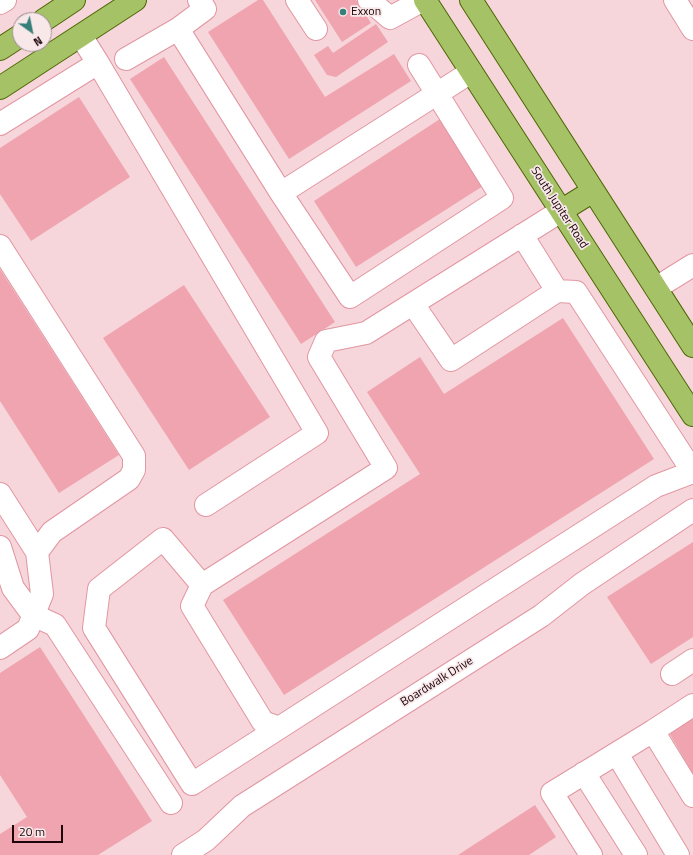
<!DOCTYPE html>
<style>
body{margin:0}
#map{position:relative;width:693px;height:855px;overflow:hidden;background:#f6d6da;font-family:"Titillium Web",sans-serif}
canvas{display:block}
.north{position:absolute;left:12px;top:12px;width:40px;height:40px;box-sizing:border-box;background:#f8e8ea;border:1px solid #a08d90;border-radius:50%;rotate:147deg;font-size:11px;font-weight:700;line-height:16px;text-align:center;color:#1c0409}
.north::after{content:'';display:block;margin:auto;width:14px;height:18px;background:#377f79;clip-path:polygon(50% 0,100% 100%,50% 72%,0 100%)}
.scale{position:absolute;left:12px;top:825px;width:51px;height:18px;box-sizing:border-box;border:2px solid #1c0409;border-top:0;padding-left:5px;font-size:12px;line-height:14px;white-space:nowrap;color:#1c0409;-webkit-text-stroke:3px #f8e8ea;paint-order:stroke}
</style>
<div id="map">
<canvas width="693" height="855"></canvas>
<div class="north">N</div>
<div class="scale">20 m</div>
</div>
<script>
const context = document.querySelector('canvas').getContext('2d');
context.lineJoin = 'round';
function fill(path, color) { context.fillStyle = color; context.fill(path, 'evenodd'); }
const toPath = rows => new Path2D(rows.map(r => 'M' + r).join(''));
function strokePath(path, color, width, dash) { context.strokeStyle = color; context.lineWidth = width; context.lineCap = dash ? 'butt' : 'round'; context.setLineDash(dash || []); context.stroke(path); }
function label(font, color, halo, rows, align = 'center') {
  context.font = font + ' "Titillium Web",sans-serif'; context.lineWidth = 3.5; context.setLineDash([]); context.textBaseline = 'middle'; context.strokeStyle = halo; context.fillStyle = color; for (const [text, x, y, turn = 0] of rows) {
    context.save(); context.translate(x, y); context.rotate((+turn || 0) * Math.PI / 180); context.textAlign = isNaN(turn) ? turn : align; if (halo) context.strokeText(text, 0, 0); context.fillText(text, 0, 0); context.restore();
  }
}
const building = toPath([
 [258,0,263,0,325,97,394,54,411,81,289,159,208,32],
 [315,0,356,0,371,23,342,42],
 [376,24,388,42,336,77,327,75,314,55,328,46,333,53],
 [164,57,335,322,301,344,130,79],
 [79,97,130,177,31,241,0,194,0,148],
 [440,119,483,186,356,267,314,201],
 [0,269,119,455,59,493,0,401],
 [184,285,270,417,189,470,103,338],
 [563,318,654,459,284,695,223,600,420,474,367,392,420,357,444,394],
 [693,542,693,637,651,664,607,597],
 [40,647,152,821,98,855,0,855,0,834,27,817,0,775,0,673],
 [693,716,693,774,668,731],
 [535,805,556,837,529,855,458,855]
]);
const minor = toPath([
 [199,0,205,9,178,29,281,193,471,72],
 [297,0,316,29],
 [369,0,390,18,423,0],
 [675,0,693,29],
 [0,3,5,0],
 [81,36,98,63],
 [126,59,178,29],
 [0,124,98,63,317,433,206,505],
 [281,193,350,297,502,198,419,65],
 [561,211,366,333,326,341,319,357,386,468,202,585,192,606,263,722,279,728,656,486,693,472],
 [522,235,557,291,576,292,693,472],
 [0,246,134,456,134,470,129,479,52,532,37,552,42,594,28,629,0,648],
 [656,288,693,265],
 [413,304,451,360,557,291],
 [0,494,37,552],
 [0,547,13,588,33,615,55,625,171,803],
 [202,585,163,539,99,589,94,628,192,784,279,728],
 [672,674,693,660],
 [653,731,693,796],
 [617,754,678,855],
 [584,773,636,855],
 [183,855,206,840,242,806,541,616,582,584,693,510],
 [591,855,552,793,653,731,693,705]
]);
const major = toPath([
 [425,0,693,415],
 [471,0,693,346],
 [44,20,74,0],
 [0,49,20,36],
 [0,88,135,0],
 [561,211,593,191]
]);
const markers = [
 [343,12,4,"#377f79"]
];
const poiNames = [
 ["Exxon",351,12]
];
const streetNames = [
 ["South Jupiter Road",559,208,57],
 ["Boardwalk Drive",437,682,-32]
];
fill(building, '#efa4b0');
strokePath(minor, '#e196a2', 24);
strokePath(major, '#4e6603', 24);
strokePath(minor, '#fff', 22);
strokePath(major, '#a5c266', 22);
for (const [x, y, r, color] of markers) { const dot = new Path2D(); dot.arc(x, y, r, 0, 2 * Math.PI); context.fillStyle = color; context.fill(dot); strokePath(dot, '#f8e8ea', 1.5); }
label('12px', '#1c0409', '#f8e8ea', poiNames, 'left');
label('12px', '#1c0409', '#f8e8ea', streetNames);
</script>
